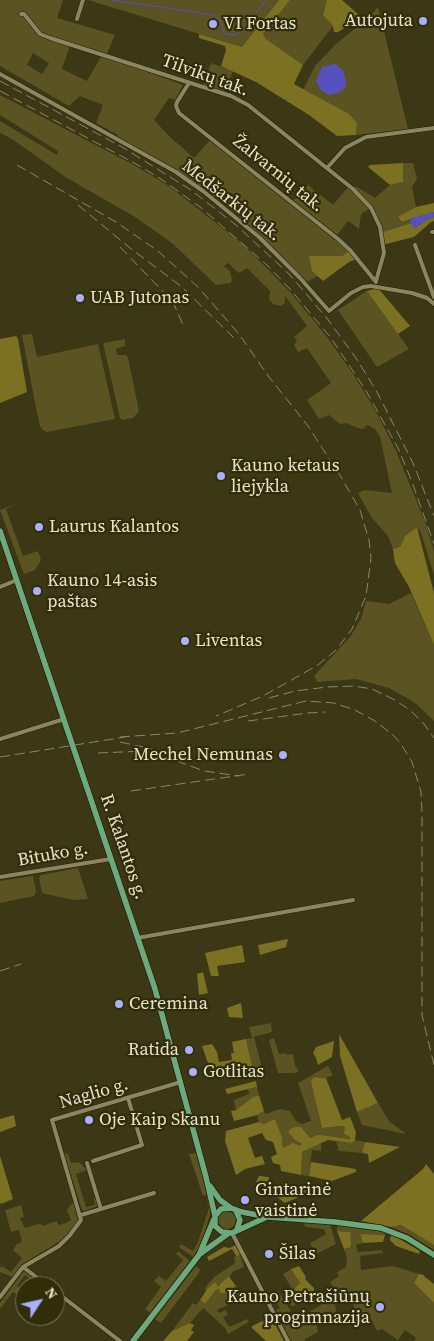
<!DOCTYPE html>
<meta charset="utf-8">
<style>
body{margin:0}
#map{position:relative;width:434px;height:1341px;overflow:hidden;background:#3c3715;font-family:"Source Serif 4",serif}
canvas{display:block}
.north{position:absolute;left:15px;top:1276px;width:50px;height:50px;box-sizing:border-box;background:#322d09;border:1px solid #7a7659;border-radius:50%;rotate:55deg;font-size:14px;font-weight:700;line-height:20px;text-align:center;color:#e7e4d1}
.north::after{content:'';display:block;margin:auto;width:18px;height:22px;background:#abaffb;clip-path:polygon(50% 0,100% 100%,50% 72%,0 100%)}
</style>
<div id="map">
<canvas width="434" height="1341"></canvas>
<div class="north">N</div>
</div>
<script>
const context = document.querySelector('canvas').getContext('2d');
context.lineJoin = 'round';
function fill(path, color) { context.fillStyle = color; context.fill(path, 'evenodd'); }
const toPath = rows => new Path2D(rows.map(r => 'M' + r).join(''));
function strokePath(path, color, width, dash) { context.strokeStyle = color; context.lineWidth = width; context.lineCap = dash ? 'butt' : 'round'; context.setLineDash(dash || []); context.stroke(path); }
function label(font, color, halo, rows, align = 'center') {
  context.font = font + ' "Source Serif 4",serif'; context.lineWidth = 4.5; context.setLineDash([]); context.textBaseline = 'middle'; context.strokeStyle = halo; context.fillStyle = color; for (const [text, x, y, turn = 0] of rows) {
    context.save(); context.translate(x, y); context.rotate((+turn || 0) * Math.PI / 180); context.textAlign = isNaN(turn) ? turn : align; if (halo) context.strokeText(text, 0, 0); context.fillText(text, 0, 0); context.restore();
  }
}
const green = toPath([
 [0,0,63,0,57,18,115,35,106,56,183,85,175,100,169,98,154,120,169,136,194,158,210,140,338,239,349,251,342,256,328,257,312,271,318,276,307,282,278,252,242,219,198,185,173,168,116,138,118,135,96,123,103,105,80,96,69,106,0,66],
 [70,45,102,55,87,81,62,69],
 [33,53,49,63,42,74,27,65],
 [88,0,279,0,242,47],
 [290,0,327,0,323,15,333,26,303,65,266,39,263,34],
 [378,7,408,129,356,135,357,123,303,90,315,66,336,44,368,18],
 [211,63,233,71,224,94,203,87],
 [0,95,134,165,169,186,244,245,291,293,327,337,354,375,378,415,396,451,426,524,434,552,434,575,421,533,417,527,405,536,400,547,393,549,388,536,372,518,358,493,365,490,392,493,380,437,375,429,367,425,363,429,358,428,346,423,340,424,329,415,319,419,307,400,331,383,307,348,298,352,294,345,297,341,294,337,307,326,285,296,285,303,281,306,273,304,269,299,270,291,247,268,239,273,228,263,224,266,230,271,232,279,231,283,216,285,172,243,135,217,67,178,12,139,0,133,0,121,57,155,58,151,0,115],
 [403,163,413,163,417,179,412,187,416,207,398,218,402,222,411,220,411,223,380,233,371,208,361,214,359,229,348,221,337,235,293,201,308,185,333,205,349,186,353,189,355,186,375,198,390,185,403,182],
 [367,291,409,349,377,367,338,310],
 [32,334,37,357,98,344,115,419,47,432,43,430,40,426,37,413,22,335],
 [125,339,125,346,116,349,117,355,126,355,128,358,139,411,133,418,123,420,120,418,103,343],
 [16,504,6,509,23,556,38,551,41,560,35,570,24,574,0,510],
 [411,593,434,645,434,721,414,702,389,688,356,679,317,682,314,676,350,637,361,619,366,601,389,604],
 [78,868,88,899,73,900,42,893,39,878,41,875],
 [33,876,36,892,34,896,0,903,0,881],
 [271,1023,272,1032,254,1037,262,1068,255,1070,252,1066,246,1039,252,1038,249,1027],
 [274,1038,279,1054,286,1053,287,1055,293,1054,295,1066,299,1071,294,1073,278,1073,269,1040],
 [328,1066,333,1075,326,1078,314,1077,311,1080,322,1128,341,1126,346,1127,344,1134,350,1137,350,1139,321,1135,317,1135,310,1138,301,1127,300,1146,283,1148,282,1137,275,1120,264,1124,259,1122,257,1115,264,1111,265,1114,280,1109,290,1111,296,1121,302,1124,311,1121,298,1083],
 [257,1087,259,1095,253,1097,236,1110,234,1100,249,1094,248,1089],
 [378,1103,389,1121,406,1134,362,1125,357,1112],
 [355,1140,365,1142,362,1153,339,1151,336,1141,352,1143],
 [321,1143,321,1151,312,1150,309,1176,301,1175,302,1152],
 [64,1153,68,1154,71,1163,79,1162,87,1170,76,1174,86,1207,95,1205,94,1198,96,1197,98,1206,84,1211,82,1210],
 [196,1153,210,1202,210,1214,202,1243,193,1257,179,1247,181,1244,193,1251,198,1242,209,1208,206,1195,203,1196,189,1154],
 [72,1203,74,1204,78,1221,75,1226,60,1241,21,1265,12,1277,0,1272,0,1268,2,1266,11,1272,22,1258,13,1250,17,1244,22,1242,19,1230,11,1232,5,1210,21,1205,24,1217,20,1218,25,1228,41,1223,42,1226,57,1221,58,1225,66,1223,71,1220,67,1210],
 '218 1220a9 9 0 1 1 18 0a9 9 0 1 1-18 0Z',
 [305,1222,330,1224,336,1244,316,1254,310,1243,326,1234,324,1229,306,1227,304,1225],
 [337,1225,386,1232,385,1235,360,1234,363,1243,356,1245,358,1252,382,1250,383,1253,360,1256,361,1270,393,1266,419,1274,414,1283,434,1303,434,1341,414,1341,416,1338,405,1330,398,1340,382,1329,377,1331,371,1319,363,1323,347,1294,335,1303,336,1312,318,1321,317,1328,318,1332,305,1339,305,1341,291,1341,276,1310,280,1308,273,1294,278,1291,291,1311,287,1314,289,1317,292,1318,296,1315,299,1318,321,1305,323,1300,321,1296,332,1286,330,1282,339,1276,337,1272,346,1267,347,1259,344,1249,349,1248,350,1232,337,1231],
 [401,1225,434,1245,434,1250,408,1234,391,1227],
 [178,1251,190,1261,150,1313,145,1309,161,1287,154,1281,159,1276,166,1281,183,1260,176,1254],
 [240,1254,244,1267,232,1272,232,1274,222,1282,218,1288,208,1288,206,1292,205,1288,214,1277,235,1263,234,1258],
 [196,1266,201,1270,161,1323,155,1319],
 [291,1269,300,1283,296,1292,308,1298,292,1307,285,1297,294,1292,283,1274],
 [24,1271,44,1286,39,1286,25,1275,17,1286,24,1292,19,1296,13,1292,0,1309,0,1303],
 [235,1284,244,1297,217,1310,219,1313,226,1310,228,1315,223,1317,229,1327,247,1319,249,1322,228,1334,225,1328,203,1308,190,1323,172,1331,193,1303,196,1305,200,1300,205,1304,216,1290,219,1289,234,1290]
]);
const forest = toPath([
 [279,0,290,0,263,34,266,39,303,65,294,84,349,114,357,123,356,135,337,136,309,115,256,82,221,66,226,50,225,46,199,38,199,34,242,47],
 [327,0,342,0,359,15,358,20,338,32,334,32,333,26,323,15],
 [403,163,403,182,390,185,368,167,370,165],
 [434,203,434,212,402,222,398,217,416,207],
 [434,217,434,221,431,222,414,237,382,245,380,233,411,223,415,228,426,220],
 [349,251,356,259,349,262,323,281,312,271,309,256,342,256],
 [378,288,410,326,398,334,367,291],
 [16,336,18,339,27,392,0,403,0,339],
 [417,527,434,593,434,645,409,587,395,563,393,549,400,547,405,536],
 [288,939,286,947,260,955,258,945],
 [242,945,245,962,217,966,219,976,211,976,205,953],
 [203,972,208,993,199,995,197,974],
 [241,1003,243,1018,229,1017,227,1008],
 [339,1034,378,1103,357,1112,340,1056],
 [246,1039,252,1066,212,1075,202,1046,212,1044,217,1052,219,1062,232,1060,231,1053,234,1053,232,1042],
 [334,1041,332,1057,318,1065,316,1058,313,1053,316,1047],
 [314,1077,326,1078,342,1120,350,1117,356,1132,355,1140,352,1143,328,1140,302,1152,301,1175,281,1171,280,1165,273,1163,271,1157,277,1154,273,1142,266,1140,262,1133,248,1138,255,1158,262,1156,265,1164,245,1169,236,1175,225,1141,226,1131,259,1122,264,1124,275,1119,282,1137,283,1148,293,1143,300,1146,301,1143,296,1141,289,1133,289,1130,295,1127,301,1127,310,1138,317,1135,321,1135,350,1139,350,1137,344,1134,345,1127,341,1126,322,1128,312,1086,311,1080],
 [256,1081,257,1087,227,1094,225,1089],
 [259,1095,264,1111,257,1115,234,1121,231,1111,236,1110,253,1097],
 [14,1115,16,1126,0,1132,0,1119],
 [365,1142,400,1147,369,1163,368,1154,362,1153],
 [0,1156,13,1199,1,1204,0,1202],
 [311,1162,356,1169,356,1172,332,1181,309,1176],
 [426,1164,434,1174,434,1245,401,1225,391,1227,361,1221,423,1169],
 [259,1176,269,1177,268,1185,313,1191,285,1203,256,1182],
 [337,1231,350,1232,351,1245,349,1248,344,1249],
 [360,1234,385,1235,383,1242,363,1243],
 [391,1234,420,1251,419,1254,396,1246,390,1240],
 [235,1245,240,1254,237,1257,232,1249,209,1261,207,1257,224,1247,230,1248],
 [299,1266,306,1277,305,1279,314,1288,314,1291,308,1298,296,1292,295,1288,300,1283,291,1269],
 [419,1274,424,1275,424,1276,434,1284,434,1303,414,1283],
 [229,1276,235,1285,234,1290,230,1293,221,1293,219,1289,216,1290,205,1304,200,1300,208,1288,215,1282,218,1287,222,1282],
 [271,1317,284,1341,266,1341,252,1328,252,1326],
 [190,1323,194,1325,191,1330,194,1332,187,1341,163,1341,172,1331]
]);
const water = toPath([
 [335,64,343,70,346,81,345,88,338,93,329,95,321,90,316,81,322,67],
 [434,212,434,217,426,220,415,228,413,227,410,221,411,218]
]);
const stream = toPath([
 [112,0,214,15,220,20,224,33,234,35,241,32,266,0]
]);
const minor = toPath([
 [21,14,24,14,40,34,50,38,231,96,248,105,353,189,371,208,380,227,384,253,376,281],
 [77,19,83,0],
 [0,74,176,172,203,191,259,237,300,278,329,311,351,293,363,287,371,286,412,293,427,298,434,304],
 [189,83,177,102,176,106,179,113,338,239,350,250,376,282],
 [327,168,345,148,366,137,434,128],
 [432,232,434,232],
 [415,245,434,297],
 [0,587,17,580],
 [0,739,64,719],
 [0,877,111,859],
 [137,938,353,900],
 [93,1161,142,1145,128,1098],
 [87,1163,101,1209],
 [81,1215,154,1193],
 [232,1233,288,1341],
 [23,1267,48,1286],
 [55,1291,120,1341],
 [0,1297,23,1267,59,1246,70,1235,81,1220,52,1120,181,1082]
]);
const primary = toPath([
 [0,531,155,989,206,1177,215,1216],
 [210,1186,220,1200,231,1208,242,1212,268,1217,335,1222,381,1228,407,1238,434,1255],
 [231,1208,221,1209,215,1216,215,1226,222,1232,232,1233,267,1217],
 [236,1211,240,1220,237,1229],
 [200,1254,229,1233],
 [133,1341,199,1255,214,1219]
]);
const rail = toPath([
 [0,81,122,147,191,190,236,225,289,274,326,317,356,358,377,392,413,463,434,516],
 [0,91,136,164,161,179,200,207,267,265,290,289,331,338,365,389,398,448,412,482,434,544],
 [17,165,116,222,158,251,198,287,239,334,269,377,308,426,341,477,360,510,369,540,371,558,366,596,352,629,336,650,318,665,263,696,216,716],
 [78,205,130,248,182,287,236,340],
 [120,247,173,302,183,325],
 [269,698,295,691,327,687,354,686,372,689,393,699,410,710,424,724,434,738],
 [248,721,308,713,325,712],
 [120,737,177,733,306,701,334,703,355,710,375,721,393,735,401,744,412,762,421,792,422,814,422,1015,434,1065],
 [120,742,152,749,174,760,204,771,239,776],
 [98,753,145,751],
 [0,757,125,737],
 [131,791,249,774],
 [0,971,21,964]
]);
const markers = [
 [423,21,5,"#abaffb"],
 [213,24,5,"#abaffb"],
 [80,298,5,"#abaffb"],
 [221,476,5,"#abaffb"],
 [39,527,5,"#abaffb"],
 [37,591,5,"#abaffb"],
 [185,641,5,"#abaffb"],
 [283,755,5,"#abaffb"],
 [119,1004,5,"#abaffb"],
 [189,1050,5,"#abaffb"],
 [193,1072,5,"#abaffb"],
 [89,1120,5,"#abaffb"],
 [245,1200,5,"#abaffb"],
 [269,1254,5,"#abaffb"],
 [380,1307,5,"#abaffb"]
];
const poiNames = [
 ["Autojuta",413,21,"right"],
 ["VI Fortas",223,24],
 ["UAB Jutonas",90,298],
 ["Kauno ketaus",231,466],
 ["liejykla",231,487],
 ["Laurus Kalantos",49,527],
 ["Kauno 14-asis",47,581],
 ["paštas",47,602],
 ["Liventas",195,641],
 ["Mechel Nemunas",273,755,"right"],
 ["Ceremina",129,1004],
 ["Ratida",179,1050,"right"],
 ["Gotlitas",203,1072],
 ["Oje Kaip Skanu",99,1120],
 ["Gintarinė",255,1190],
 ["vaistinė",255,1211],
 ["Šilas",279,1254],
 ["Kauno Petrašiūnų",370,1297,"right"],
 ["progimnazija",370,1318,"right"]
];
const streetNames = [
 ["Tilvikų tak.",205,76,20],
 ["Žalvarnių tak.",278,174,39],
 ["Medšarkių tak.",231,201,38],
 ["R. Kalantos g.",123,847,71],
 ["Bituko g.",53,855,-10],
 ["Naglio g.",94,1094,-16]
];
fill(green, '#5b5321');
fill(forest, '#7c7122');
fill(water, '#5751bd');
strokePath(stream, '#5751bd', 1);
strokePath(minor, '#241e00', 5);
strokePath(primary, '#241e00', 7);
strokePath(minor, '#8b8661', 4);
strokePath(primary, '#6ca97e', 5.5);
strokePath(rail, '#8b876c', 1, [10, 5]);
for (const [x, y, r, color] of markers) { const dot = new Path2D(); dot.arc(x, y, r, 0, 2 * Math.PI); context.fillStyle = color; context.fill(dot); strokePath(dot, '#322d09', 2); }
label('18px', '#e7e4d1', '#322d09', poiNames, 'left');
label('18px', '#e7e4d1', '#322d09', streetNames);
</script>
